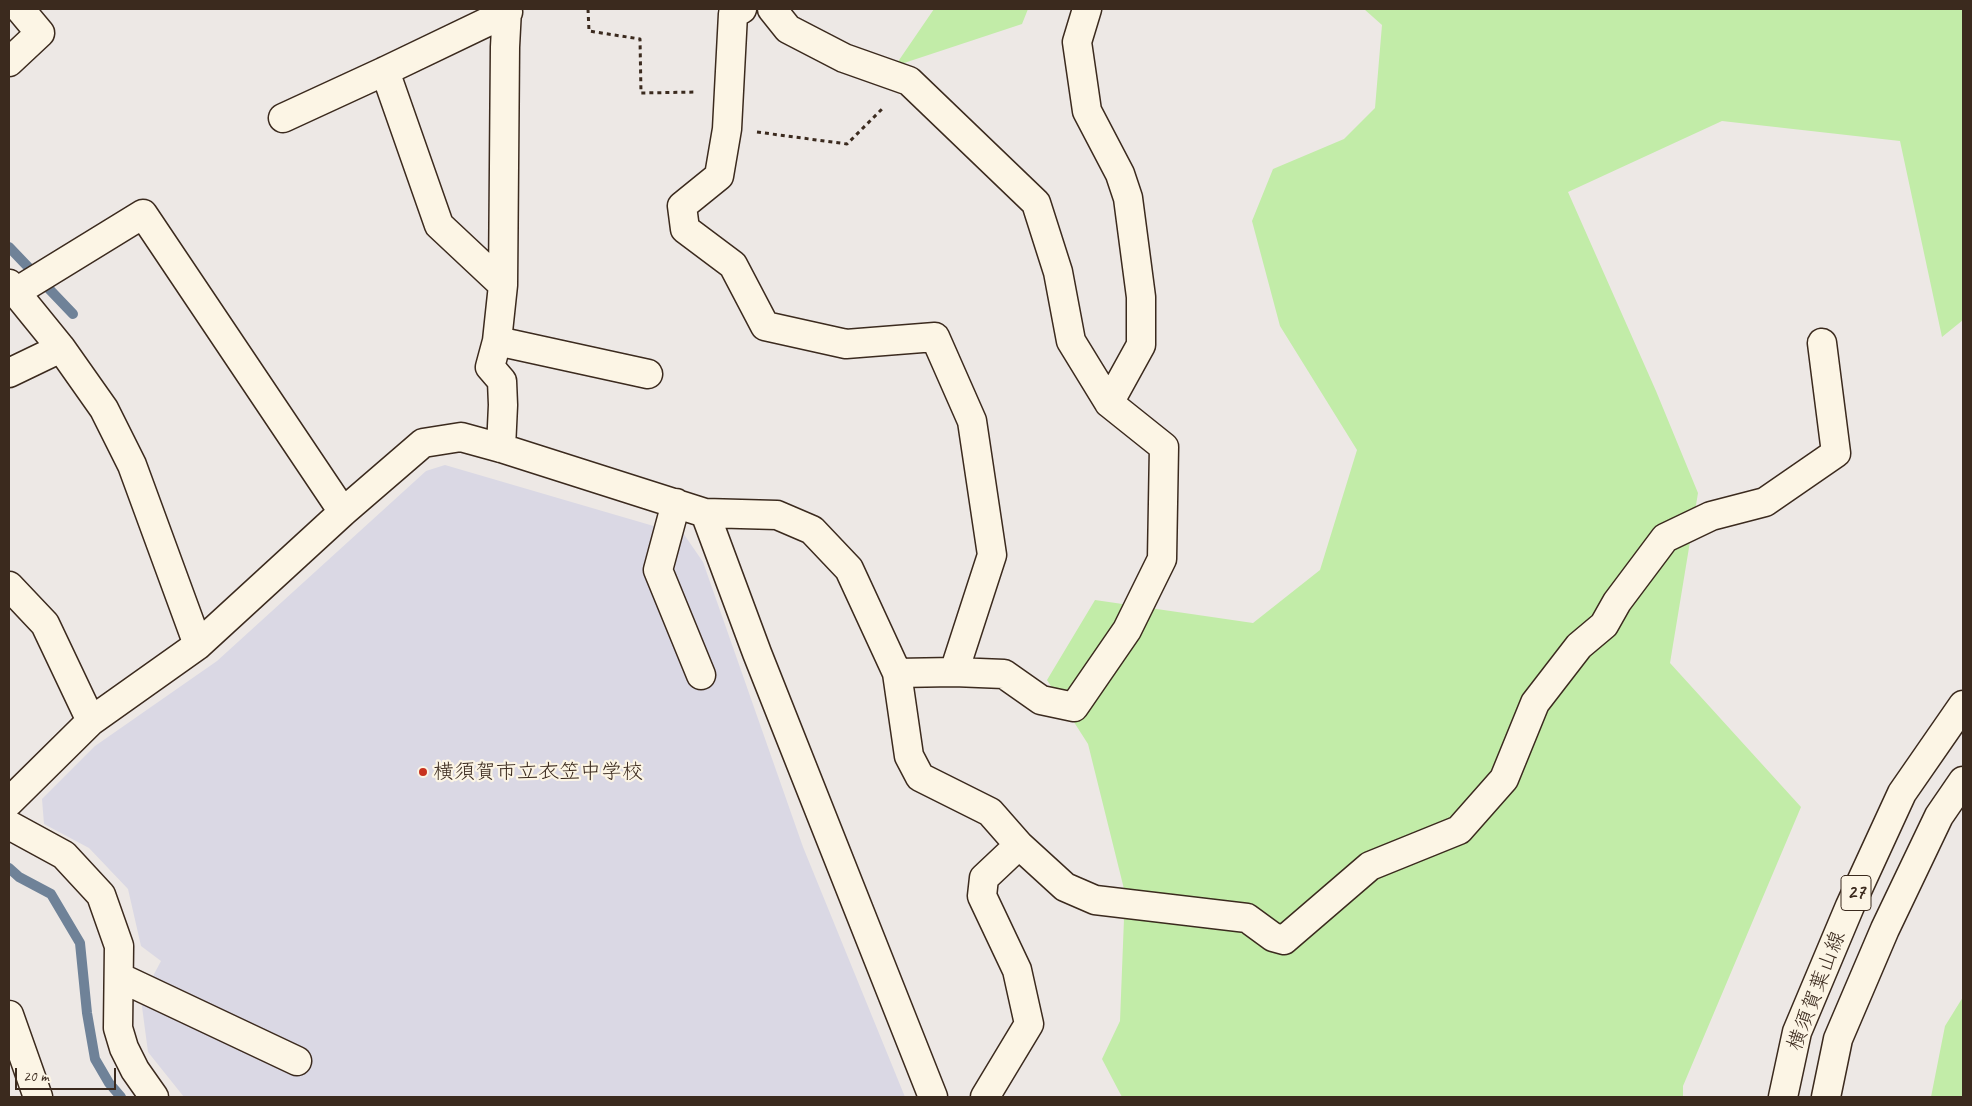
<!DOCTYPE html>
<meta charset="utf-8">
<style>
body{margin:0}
#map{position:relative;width:1972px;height:1106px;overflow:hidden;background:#ede8e5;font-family:Caveat,sans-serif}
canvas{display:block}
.frame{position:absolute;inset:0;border:10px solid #3b2a1e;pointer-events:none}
.scale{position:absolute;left:15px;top:1068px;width:101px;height:22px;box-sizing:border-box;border:2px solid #3b2a1e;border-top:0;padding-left:6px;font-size:15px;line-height:18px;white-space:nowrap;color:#3b2a1e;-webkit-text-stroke:4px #fcf5e5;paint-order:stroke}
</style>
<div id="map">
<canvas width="1972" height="1106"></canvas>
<div class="frame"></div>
<div class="scale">20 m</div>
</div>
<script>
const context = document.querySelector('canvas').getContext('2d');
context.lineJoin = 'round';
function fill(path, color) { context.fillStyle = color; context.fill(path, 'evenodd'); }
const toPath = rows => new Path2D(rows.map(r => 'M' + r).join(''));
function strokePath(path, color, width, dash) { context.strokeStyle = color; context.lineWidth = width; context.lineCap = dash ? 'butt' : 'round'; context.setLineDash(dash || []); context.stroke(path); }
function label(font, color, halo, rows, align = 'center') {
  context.font = font + ' Caveat,"Klee One",sans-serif'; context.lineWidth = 4.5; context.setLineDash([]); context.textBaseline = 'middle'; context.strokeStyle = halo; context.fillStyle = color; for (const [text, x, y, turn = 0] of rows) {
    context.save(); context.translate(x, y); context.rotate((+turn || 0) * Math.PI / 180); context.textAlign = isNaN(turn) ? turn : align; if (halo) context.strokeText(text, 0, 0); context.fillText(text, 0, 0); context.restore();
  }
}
const built = toPath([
 [445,465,657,527,681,530,703,562,803,847,905,1097,184,1097,148,1052,141,999,161,961,141,946,128,889,89,848,44,824,42,799,95,746,217,661,426,471]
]);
const green = toPath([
 [934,9,1028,9,1022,24,895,66],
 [1364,9,1963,9,1963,320,1942,337,1900,141,1722,121,1568,192,1656,391,1698,493,1670,663,1801,807,1683,1086,1683,1097,1122,1097,1102,1059,1120,1021,1125,893,1088,744,1047,680,1095,600,1253,623,1320,570,1357,450,1280,326,1252,221,1273,169,1344,139,1375,108,1382,25],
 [1963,997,1963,1097,1931,1097,1945,1026]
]);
const stream = toPath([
 [9,247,73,314],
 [9,868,19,877,51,894,80,943,87,1013,95,1059,109,1083,121,1097]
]);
const path = toPath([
 [588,9,589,31,640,39,641,93,697,92],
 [757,132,847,144,884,107]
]);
const minor = toPath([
 [742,9,733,14,727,129,719,176,682,206,685,229,733,265,765,326,846,344,935,337,972,421,992,555,954,672,897,673],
 [772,9,788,29,844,58,909,81,1036,203,1058,272,1071,341,1109,403,1164,447,1162,559,1127,630,1074,707,1041,700,1004,674,954,672],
 [1087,9,1077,42,1087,111,1120,174,1128,198,1141,297,1141,345,1109,403],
 [9,62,40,33,20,9],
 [385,71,439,225,503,285],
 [283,118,385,71,508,12],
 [9,284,61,348,104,409,132,465,198,645],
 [16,292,143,214,343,512],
 [497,341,648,374],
 [9,373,61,348],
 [501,448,503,405,502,381,490,367,497,341,503,285,505,47,507,9],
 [676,503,658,570,701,675],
 [705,513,757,653,933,1097],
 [9,586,45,624,91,721],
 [9,802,91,721,198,645,343,512,423,443,461,437,501,448,705,513,777,515,812,530,849,569,897,673,909,756,920,777,990,812,1019,845,1065,887,1095,900,1247,918,1273,937,1284,940,1370,866,1459,830,1504,779,1535,703,1579,646,1604,625,1617,602,1665,538,1711,516,1765,502,1836,453,1822,343],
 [9,825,64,855,101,895,119,946,118,1028,124,1048,135,1070,154,1097],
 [119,977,297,1061],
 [9,1015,38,1097],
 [985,1097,1029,1024,1017,970,982,896,984,878,1019,845]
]);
const major = toPath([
 [1783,1097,1797,1032,1850,906,1902,793,1963,705],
 [1826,1097,1838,1039,1885,929,1939,816,1963,781]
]);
const markers = [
 [423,772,5,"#c8321e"]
];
const shields = [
 [1856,893,30]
];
const shieldNames = [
 ["27",1856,893]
];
const poiNames = [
 ["横須賀市立衣笠中学校",433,772]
];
const streetNames = [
 ["横須賀葉山線",1817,991,-69]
];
fill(built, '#dad8e4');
fill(green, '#c2eca8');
strokePath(stream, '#6f8298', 10);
strokePath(minor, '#3b2a1e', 31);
strokePath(major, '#3b2a1e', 31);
strokePath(path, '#3b2a1e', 3, [4, 4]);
strokePath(minor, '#fcf5e5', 28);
strokePath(major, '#fcf5e5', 28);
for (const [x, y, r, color] of markers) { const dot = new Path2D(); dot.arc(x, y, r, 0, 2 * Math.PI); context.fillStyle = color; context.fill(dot); strokePath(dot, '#fcf5e5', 2); }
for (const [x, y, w] of shields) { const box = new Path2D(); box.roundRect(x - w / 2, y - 17.5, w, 35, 4); context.fillStyle = '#fcf5e5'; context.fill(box); strokePath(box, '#3b2a1e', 1); }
label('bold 20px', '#3b2a1e', null, shieldNames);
label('21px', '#3b2a1e', '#fcf5e5', poiNames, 'left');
label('21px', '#3b2a1e', '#fcf5e5', streetNames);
</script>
